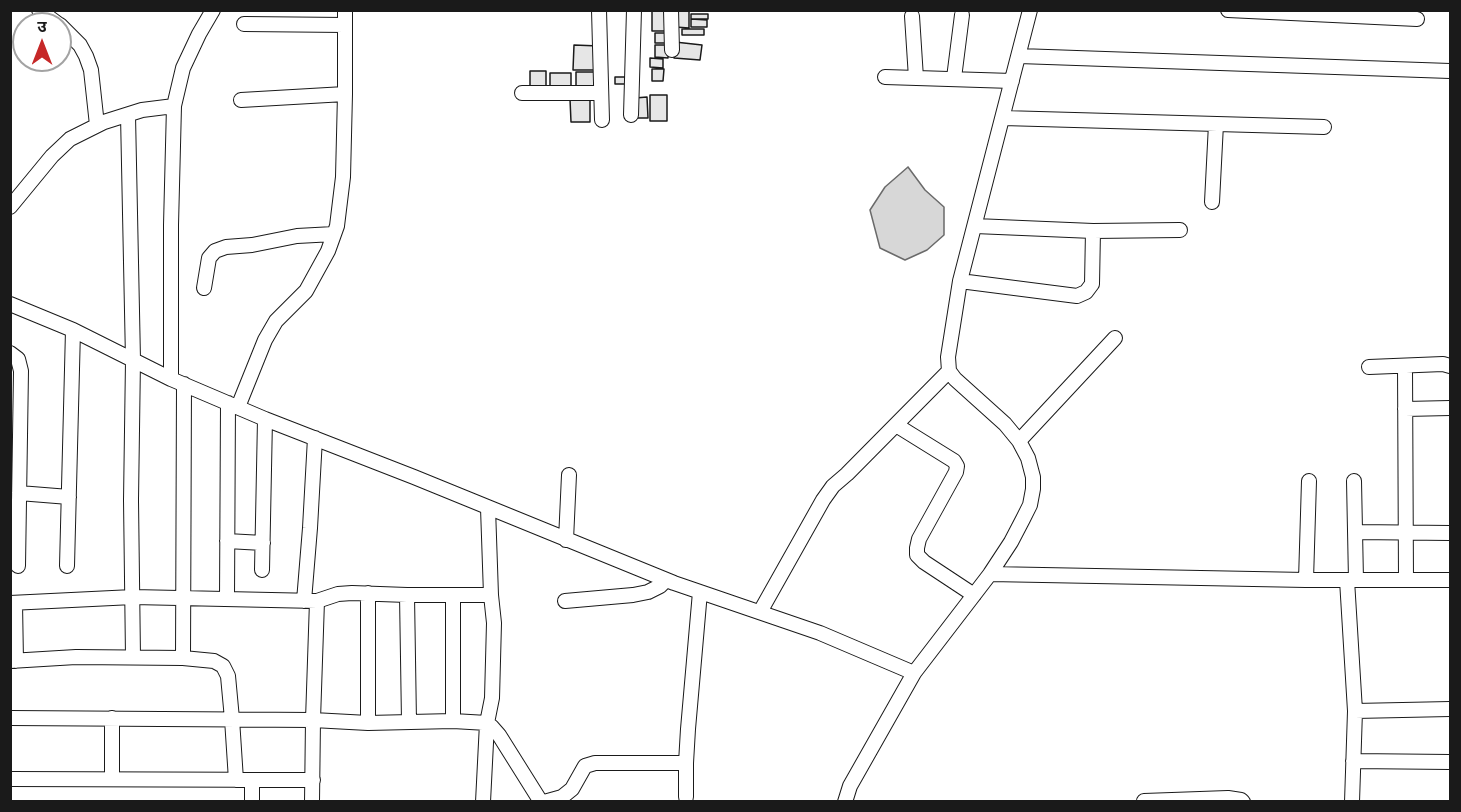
<!DOCTYPE html>
<meta charset="utf-8">
<style>
body{margin:0}
#map{position:relative;width:1461px;height:812px;overflow:hidden;background:#fff;font-family:Mulish,"Noto Sans Devanagari",sans-serif}
canvas{display:block}
.frame{position:absolute;inset:0;border:12px solid #1a1a1a;pointer-events:none}
.north{position:absolute;left:12px;top:12px;width:60px;height:60px;box-sizing:border-box;background:#fff;border:2px solid #a3a3a3;border-radius:50%;rotate:0deg;font-size:16px;font-weight:700;line-height:24px;text-align:center;color:#1a1a1a}
.north::after{content:'';display:block;margin:auto;width:21px;height:27px;background:#c62828;clip-path:polygon(50% 0,100% 100%,50% 72%,0 100%)}
</style>
<div id="map">
<canvas width="1461" height="812"></canvas>
<div class="frame"></div>
<div class="north">उ</div>
</div>
<script>
const context = document.querySelector('canvas').getContext('2d');
context.lineJoin = 'round';
function fill(path, color) { context.fillStyle = color; context.fill(path, 'evenodd'); }
const toPath = rows => new Path2D(rows.map(r => 'M' + r).join(''));
function strokePath(path, color, width, dash) { context.strokeStyle = color; context.lineWidth = width; context.lineCap = dash ? 'butt' : 'round'; context.setLineDash(dash || []); context.stroke(path); }
const water = toPath([
 [908,167,925,190,944,207,944,235,927,250,905,260,880,248,870,210,885,187,908,167]
]);
const building = toPath([
 [652,10,667,10,666,31,652,31,652,10],
 [675,10,689,10,689,28,675,27,675,10],
 [691,14,708,14,708,19,691,19,691,14],
 [691,19,707,20,707,27,691,27,691,19],
 [682,29,704,29,704,35,682,35,682,29],
 [655,33,670,33,670,43,655,43,655,33],
 [675,42,702,45,700,60,674,58,675,42],
 [574,45,599,46,599,70,573,70,574,45],
 [655,45,669,45,668,58,655,57,655,45],
 [650,58,663,59,663,68,650,67,650,58],
 [652,69,664,69,663,81,652,81,652,69],
 [530,71,546,71,546,90,530,90,530,71],
 [576,72,596,72,596,88,576,88,576,72],
 [550,73,571,73,571,89,550,89,550,73],
 [615,77,625,77,625,84,615,84,615,77],
 [650,95,667,95,667,121,650,121,650,95],
 [647,97,648,118,635,118,635,98,647,97],
 [570,99,590,99,590,122,571,122,570,99]
]);
const minor = toPath([
 [39,10,58,24],
 [599,10,602,120],
 [671,10,672,50],
 [1228,10,1417,19],
 [912,16,916,78],
 [244,24,345,25],
 [60,25,80,45,86,56,91,70,97,125],
 [1019,56,1450,71],
 [885,77,1012,81],
 [954,78,962,15],
 [522,93,601,93],
 [241,100,345,94],
 [128,115,133,360,131,500,133,657],
 [631,115,634,10],
 [1003,118,1324,127],
 [1212,202,1216,124],
 [10,207,52,156,70,139,104,122,142,110,174,106],
 [975,226,1093,231,1180,230],
 [960,281,1077,296,1086,292,1092,284,1093,231],
 [204,288,209,258,215,251,226,247,252,245,297,236,334,234],
 [10,304,73,330,171,379,265,419,414,477,674,583,820,633,914,673],
 [10,353,18,359,21,371,18,566],
 [1405,366,1406,580],
 [1369,367,1443,364,1450,366],
 [171,379,171,225,174,106,183,68,199,34,213,10],
 [238,407,265,340,276,321,306,291,328,251,337,226,343,177,345,94,345,10],
 [1405,409,1450,408],
 [896,425,954,461,957,466,956,472,919,539,917,548,917,555,924,562,974,595],
 [1019,441,1115,338],
 [1354,481,1356,580],
 [19,493,69,497],
 [1355,532,1450,533],
 [566,540,569,475],
 [227,541,263,543],
 [67,566,73,330],
 [262,570,265,419],
 [990,574,1306,580,1450,580],
 [1306,580,1309,481],
 [1347,580,1355,711,1352,802],
 [368,593,368,723],
 [407,595,409,722],
 [227,598,228,403],
 [304,601,310,528,315,438],
 [565,601,633,595,648,592,660,586,666,580],
 [10,603,133,597,317,601,338,594,352,593,407,595,491,595],
 [15,603,16,661],
 [760,612,823,500,833,486,847,474,949,371],
 [183,658,184,384],
 [10,661,76,657,183,658,214,661,223,666,228,676,232,719,236,780],
 [1355,711,1450,709],
 [10,718,313,720,368,723,453,721,487,723,492,727,499,735,541,802],
 [112,718,112,779],
 [453,721,453,595],
 [1353,761,1450,762],
 [10,779,313,780],
 [252,780,252,802],
 [686,797,686,763,688,729,700,592],
 [1144,801,1228,798,1241,800,1243,802],
 [312,802,313,720,317,601],
 [483,802,487,723,492,698,494,623,491,595,488,508],
 [544,802,562,797,572,789,585,766,595,763,686,763],
 [845,802,850,786,914,673,990,574,1011,542,1023,519,1030,505,1033,489,1033,477,1028,458,1019,441,1005,424,955,379,949,371,948,357,960,281,1030,10]
]);
fill(water, '#d7d7d7');
strokePath(water, '#6a6a6a', 1.5);
fill(building, '#e6e6e6');
strokePath(building, '#1a1a1a', 1.5);
strokePath(minor, '#1a1a1a', 16);
strokePath(minor, '#fff', 14);
</script>
